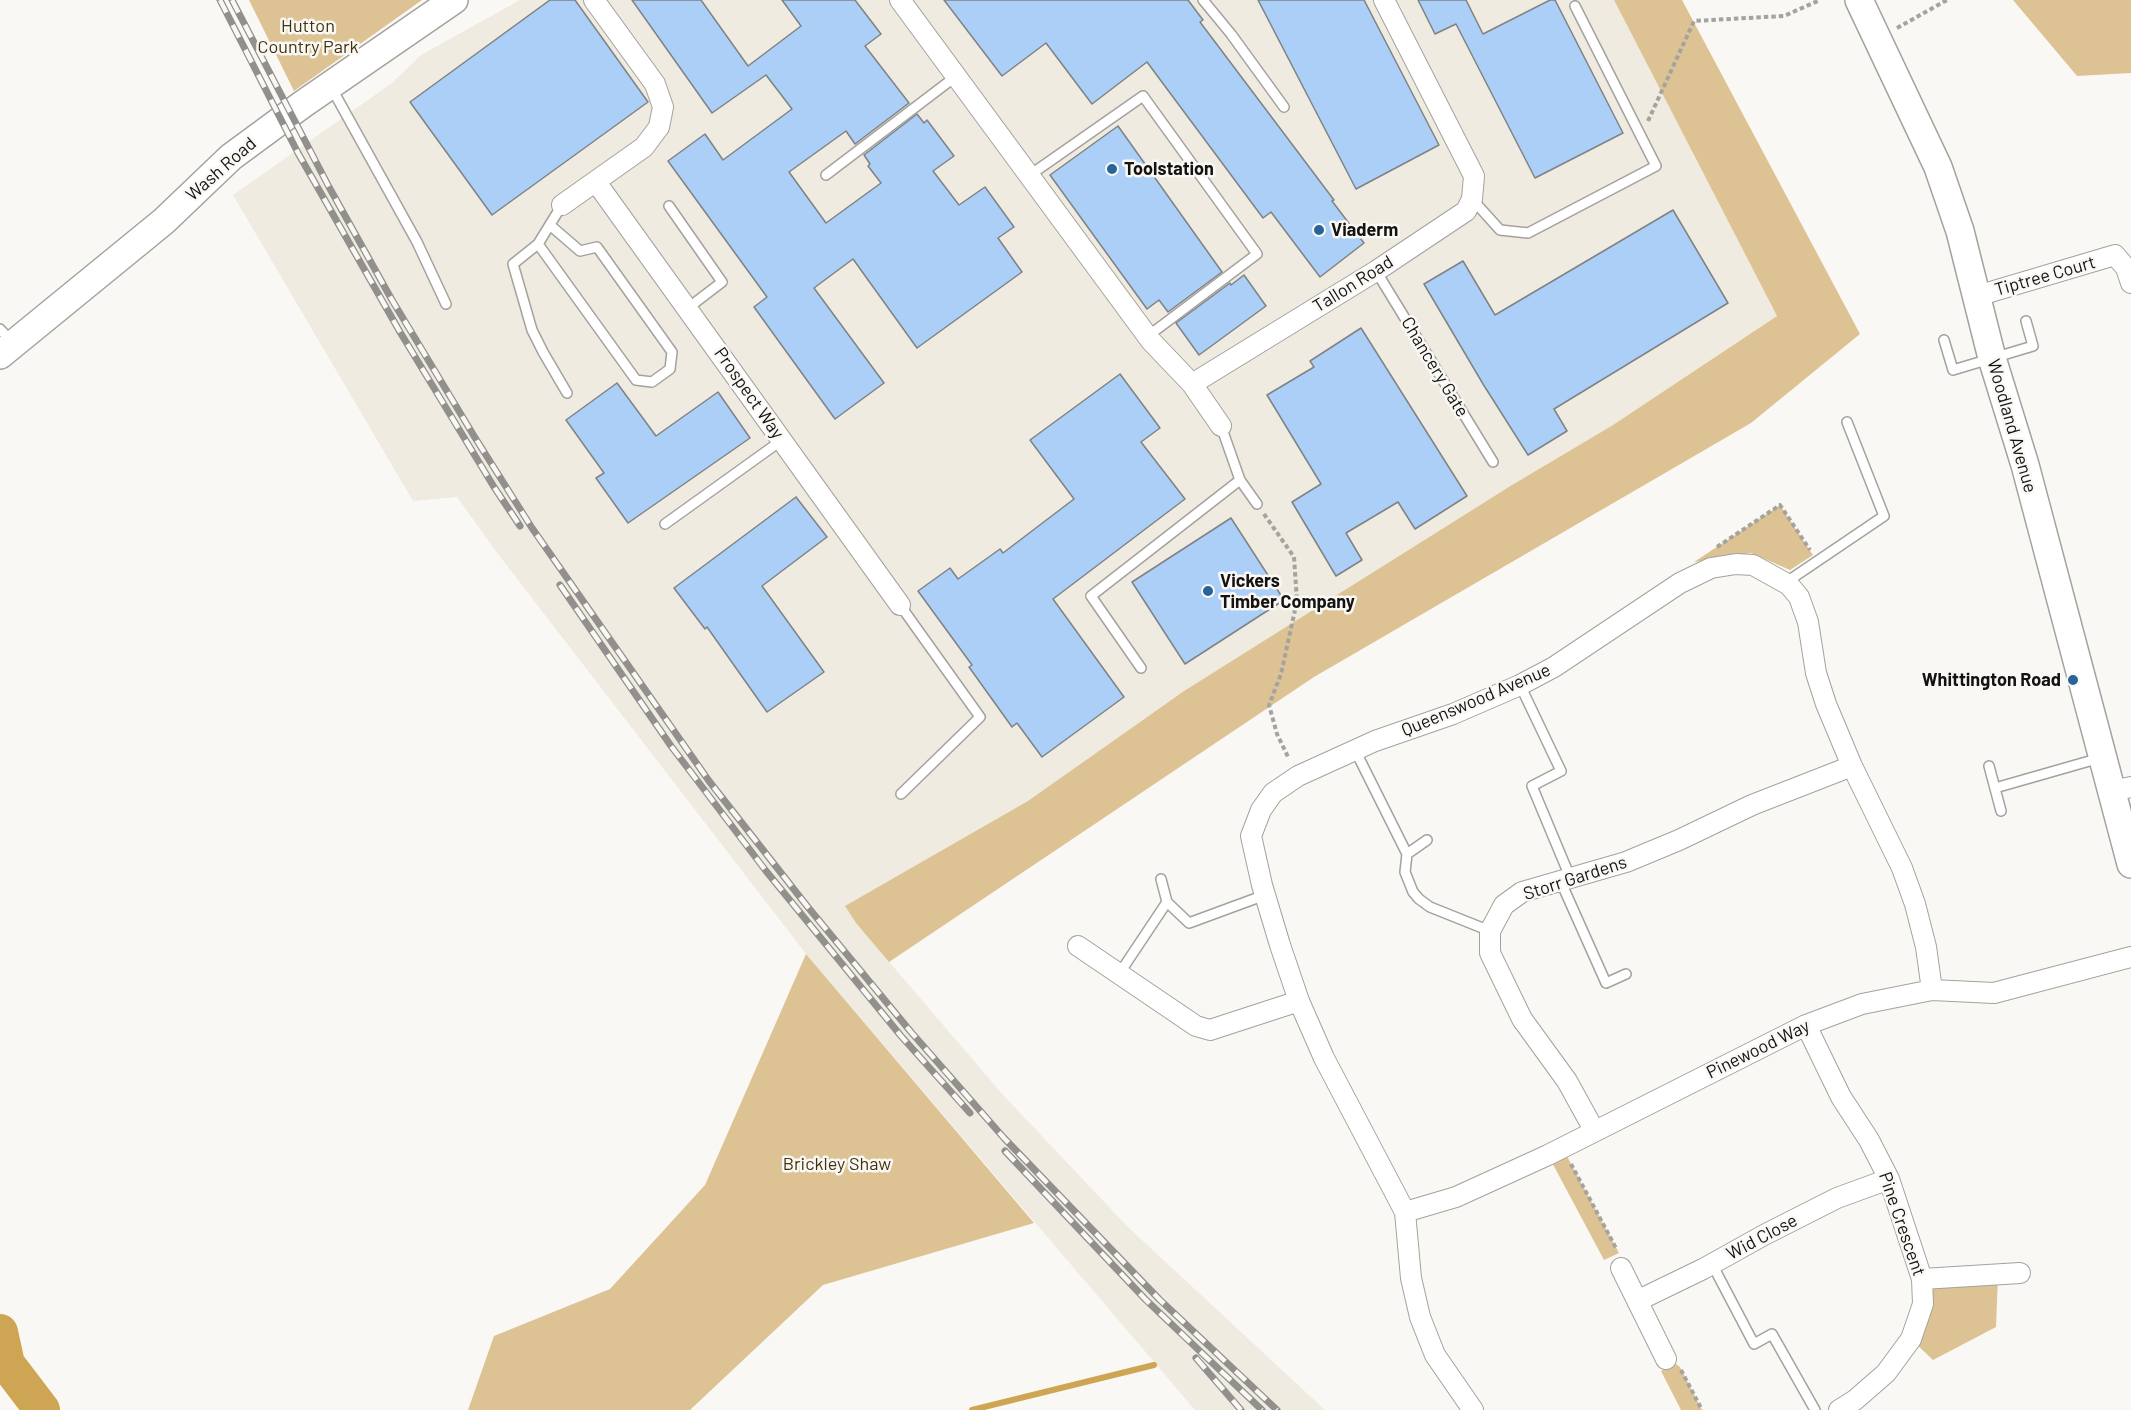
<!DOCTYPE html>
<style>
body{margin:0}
canvas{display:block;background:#faf8f4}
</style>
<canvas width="2131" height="1410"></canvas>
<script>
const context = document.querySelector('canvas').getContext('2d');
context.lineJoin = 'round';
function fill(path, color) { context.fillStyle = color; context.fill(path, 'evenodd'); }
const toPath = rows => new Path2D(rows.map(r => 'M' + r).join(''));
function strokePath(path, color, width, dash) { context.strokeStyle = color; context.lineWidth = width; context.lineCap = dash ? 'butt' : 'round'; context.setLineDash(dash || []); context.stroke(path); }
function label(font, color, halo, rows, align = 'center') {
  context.font = font + ' Barlow,sans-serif'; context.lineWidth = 5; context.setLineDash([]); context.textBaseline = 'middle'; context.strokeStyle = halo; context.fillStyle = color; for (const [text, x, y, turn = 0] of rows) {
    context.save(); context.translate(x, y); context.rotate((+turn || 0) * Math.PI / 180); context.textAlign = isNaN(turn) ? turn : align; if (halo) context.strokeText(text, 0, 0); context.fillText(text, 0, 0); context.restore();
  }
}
const built = toPath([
 [520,0,1614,0,1777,316,1613,425,1512,485,1184,691,856,923,1004,1096,1128,1227,1325,1410,1195,1410,806,954,498,554,457,497,413,501,233,195,392,83,421,55]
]);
const green = toPath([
 [249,0,422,0,294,91],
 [1614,0,1682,0,1860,334,1751,423,1314,677,889,962,856,923,845,906,1028,801,1184,691,1512,485,1613,425,1777,316],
 [2013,0,2131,0,2131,73,2077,76],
 [1780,505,1813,555,1790,570,1751,553,1694,562],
 [806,954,1034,1223,823,1285,690,1410,468,1410,494,1336,610,1289,705,1185],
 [1562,1147,1619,1253,1604,1260,1548,1155],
 [1998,1275,1996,1327,1933,1360,1911,1339,1922,1279],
 [1676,1364,1680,1367,1702,1410,1681,1410,1661,1371]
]);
const stream = toPath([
 [972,1410,1154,1365]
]);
const river = toPath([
 [0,1332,7,1364,42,1410]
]);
const building = toPath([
 [550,0,575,0,648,102,492,215,410,102,550,0],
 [632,0,701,0,748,66,801,26,782,0,855,0,881,34,865,46,909,103,855,144,846,131,789,172,826,223,881,183,868,166,870,164,864,155,917,114,924,123,927,120,954,156,933,171,959,205,985,187,1014,227,998,238,1022,272,917,348,853,259,814,288,884,383,835,419,754,307,767,297,668,161,705,134,723,160,792,109,766,75,712,113,632,0],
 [944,0,1188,0,1203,20,1200,22,1334,200,1332,201,1364,243,1320,277,1271,212,1263,218,1147,62,1092,104,1046,43,1002,76,944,0],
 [1258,0,1364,0,1439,145,1356,189,1258,0],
 [1418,0,1466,0,1483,34,1550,0,1555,0,1623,133,1535,178,1456,24,1435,34,1418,0],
 [1118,126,1222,272,1168,312,1159,300,1147,309,1050,175,1118,126],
 [1673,210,1728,303,1554,409,1567,431,1528,455,1483,384,1424,284,1463,261,1495,315,1673,210],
 [1244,275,1266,306,1199,355,1176,323,1230,283,1231,285,1244,275],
 [1361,328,1467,496,1415,529,1398,502,1346,533,1362,560,1336,576,1292,502,1321,484,1267,395,1314,367,1310,361,1361,328],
 [1120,374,1160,428,1141,442,1185,499,1053,599,1124,697,1042,757,1017,723,1012,727,969,667,972,665,918,591,950,568,958,579,1000,549,1003,553,1074,499,1030,440,1120,374],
 [617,383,656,436,718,392,750,438,628,523,596,478,604,473,566,420,617,383],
 [796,497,827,537,762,586,824,672,767,712,707,627,705,629,674,588,796,497],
 [1231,518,1284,600,1185,664,1132,582,1231,518]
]);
const path = toPath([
 [1897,28,1947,0],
 [1648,121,1694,21,1784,16,1820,0],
 [1264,514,1294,557,1297,601,1281,674,1269,705,1277,734,1289,759],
 [1717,547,1780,505,1810,550],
 [1571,1164,1617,1250],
 [1681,1370,1702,1410]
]);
const lane = toPath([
 [1203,0,1231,34,1284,107],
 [331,87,417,242,446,304],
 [826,175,955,77],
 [1030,175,1143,96,1257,254,1148,336],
 [1472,199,1500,230,1528,233,1656,166,1575,6],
 [562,205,538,244,513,264,532,330,543,352,567,393],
 [669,206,722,282,688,308],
 [538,244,636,380,652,382,670,369,672,352,597,247,580,251,551,226],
 [1376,271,1493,462],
 [0,329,12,342],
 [1944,340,1953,370,2033,346,2026,321],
 [1221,426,1240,480,1257,504],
 [665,524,782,440],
 [1785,583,1884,516,1847,422],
 [900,605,980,717,901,794],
 [1141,668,1091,596,1240,480],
 [1520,685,1561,771,1532,786,1570,877],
 [1355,750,1407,854],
 [1989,766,2001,811],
 [1995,788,2100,758],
 [1427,840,1407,854,1405,872,1413,892,1419,899,1430,907,1490,931],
 [1161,879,1167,902],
 [1560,880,1606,983,1626,974],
 [1119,974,1167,902,1189,923,1265,895],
 [1712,1264,1754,1344,1772,1334,1815,1410]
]);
const street = toPath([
 [900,0,1151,341,1192,384,1376,271,1466,211,1472,199,1474,176,1384,0],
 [596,182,900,605],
 [562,205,644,147,659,127,663,107,655,84,594,0],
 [1977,296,2115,255,2126,268,2131,283],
 [1192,384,1221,426],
 [2111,791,2131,787],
 [1078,946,1196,1026,1210,1030,1299,1001],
 [1806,1025,1841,1097,1869,1140,1889,1179,1922,1279,1923,1304,1911,1339,1886,1373,1855,1400,1839,1410],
 [1594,1130,1567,1081,1522,1019,1490,953,1490,931,1504,905,1522,892,1626,862,1679,840,1752,805,1852,766],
 [1405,1212,1456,1197,1548,1155,1806,1025,1862,1004,1932,990,1994,993,2131,957],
 [1621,1268,1666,1359],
 [1922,1279,2020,1273],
 [1637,1301,1703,1269,1764,1235,1837,1198,1889,1179],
 [1473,1410,1435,1355,1420,1317,1411,1278,1405,1212,1324,1058,1299,1001,1280,945,1262,885,1251,836,1261,810,1273,793,1298,776,1375,741,1453,714,1520,685,1554,667,1680,583,1711,568,1736,564,1753,565,1789,585,1799,597,1808,622,1816,673,1826,704,1852,766,1902,868,1915,904,1926,947,1932,990]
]);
const secondary = toPath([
 [1859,0,1938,167,1960,231,1992,358,2025,465,2131,864],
 [0,355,164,221,231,157,303,104,454,0]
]);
const rail = toPath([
 [220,0,298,153,400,332,494,487,520,526],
 [232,0,329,187,392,300,474,436,532,528,709,781,807,906,911,1032,1004,1138,1159,1299,1277,1410],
 [560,585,671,746,766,871,901,1036,970,1113],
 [1005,1151,1146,1300,1262,1410],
 [1196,1358,1241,1410]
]);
const markers = [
 [1112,169,6,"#29639a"],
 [1319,230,6,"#29639a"],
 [1208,591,6,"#29639a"],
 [2073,680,6,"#29639a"]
];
const parkNames = [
 ["Hutton",308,26],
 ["Country Park",308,47],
 ["Brickley Shaw",837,1164]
];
const streetNames = [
 ["Wash Road",221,169,-41],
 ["Tiptree Court",2045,276,-16],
 ["Tallon Road",1353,284,-32],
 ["Chancery Gate",1435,367,59],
 ["Prospect Way",749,393,55],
 ["Woodland Avenue",2012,426,74],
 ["Queenswood Avenue",1476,700,-23],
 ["Storr Gardens",1575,878,-18],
 ["Pinewood Way",1758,1049,-26],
 ["Pine Crescent",1902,1224,71],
 ["Wid Close",1762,1237,-28]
];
const poiNames = [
 ["Toolstation",1124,169],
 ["Viaderm",1331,230],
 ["Vickers",1220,581],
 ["Timber Company",1220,602],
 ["Whittington Road",2061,680,"right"]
];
fill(built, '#f0ebe0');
fill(green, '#ddc393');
strokePath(stream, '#cea553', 6);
strokePath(river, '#cea553', 36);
fill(building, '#abcff6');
strokePath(building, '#7f8285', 1.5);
strokePath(lane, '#a4a29e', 12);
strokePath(street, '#a4a29e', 22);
strokePath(secondary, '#a4a29e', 30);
strokePath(path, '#a4a39f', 4, [4.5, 3]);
strokePath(lane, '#fff', 9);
strokePath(street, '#fff', 20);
strokePath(secondary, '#fff', 27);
strokePath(rail, '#92908d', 7);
strokePath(rail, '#faf8f4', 4.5, [14]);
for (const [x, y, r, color] of markers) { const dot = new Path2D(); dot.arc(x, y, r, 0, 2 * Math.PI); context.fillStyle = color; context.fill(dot); strokePath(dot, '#faf8f4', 2); }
label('18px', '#42320d', '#faf8f4', parkNames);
label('18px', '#141311', '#faf8f4', streetNames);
label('bold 18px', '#141311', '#faf8f4', poiNames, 'left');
</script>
